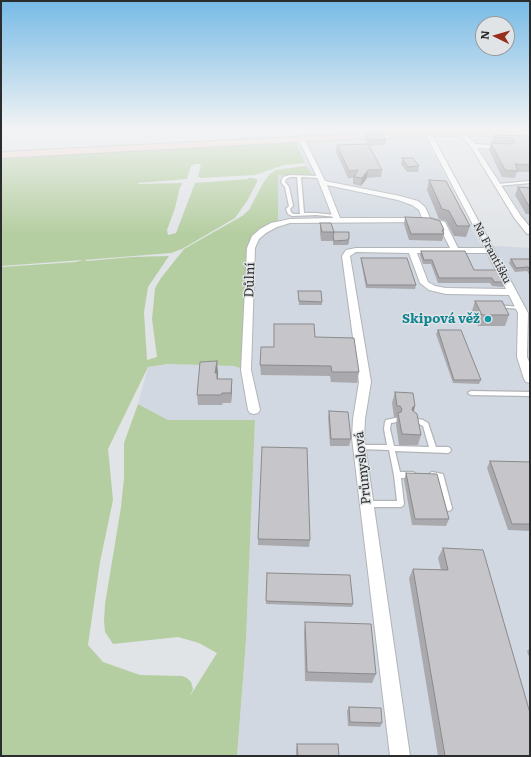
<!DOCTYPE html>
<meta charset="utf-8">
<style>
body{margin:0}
#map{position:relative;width:531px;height:757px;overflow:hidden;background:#e1e4e7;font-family:Literata,serif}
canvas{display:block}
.frame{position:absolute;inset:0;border:2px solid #2b2c2e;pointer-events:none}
.north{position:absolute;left:475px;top:16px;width:40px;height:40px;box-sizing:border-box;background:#e1e4e7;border:1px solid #989a9d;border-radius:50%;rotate:275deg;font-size:11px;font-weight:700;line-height:16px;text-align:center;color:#2b2c2e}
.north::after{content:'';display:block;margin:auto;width:14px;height:18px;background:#972d1b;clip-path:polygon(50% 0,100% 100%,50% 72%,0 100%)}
</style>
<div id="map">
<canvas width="531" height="757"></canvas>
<div class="frame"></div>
<div class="north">N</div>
</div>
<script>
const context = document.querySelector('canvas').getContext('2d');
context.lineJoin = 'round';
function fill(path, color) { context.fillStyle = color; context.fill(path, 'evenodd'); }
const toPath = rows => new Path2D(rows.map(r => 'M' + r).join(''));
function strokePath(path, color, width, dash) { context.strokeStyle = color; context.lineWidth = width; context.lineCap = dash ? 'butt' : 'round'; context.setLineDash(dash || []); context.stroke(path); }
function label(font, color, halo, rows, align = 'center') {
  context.font = font + ' Literata,serif'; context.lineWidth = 3; context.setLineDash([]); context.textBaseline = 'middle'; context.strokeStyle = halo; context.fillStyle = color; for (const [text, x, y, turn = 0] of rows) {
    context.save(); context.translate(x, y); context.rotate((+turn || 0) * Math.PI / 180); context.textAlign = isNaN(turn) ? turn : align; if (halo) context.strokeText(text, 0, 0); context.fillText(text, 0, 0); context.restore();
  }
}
const built = toPath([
 [424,135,481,245,530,248,530,756,237,756,246,640,255,421,168,420,138,404,148,367,168,364,234,366,246,369,255,238,278,224,278,175,313,175,306,167,295,141],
 [530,137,530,227,471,138]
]);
const green = toPath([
 [295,141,305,163,284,165,255,175,202,178,198,177,201,164,195,164,191,166,187,179,138,183,138,184,183,183,180,187,175,208,167,230,168,235,176,233,195,183,248,179,248,178,253,178,258,180,247,201,235,218,182,249,171,253,84,260,87,261,132,257,169,256,148,287,144,312,147,360,157,357,152,319,155,288,161,278,184,249,242,216,249,210,263,183,270,174,276,170,306,166,313,175,278,175,278,224,255,238,246,370,234,366,168,364,148,367,108,449,113,500,100,562,88,645,103,662,140,675,182,676,187,678,191,682,193,689,190,696,217,653,199,643,178,637,113,644,105,632,104,621,105,604,121,507,124,478,124,443,138,404,168,420,255,420,246,640,237,756,1,756,1,267,76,262,83,260,1,266,1,158]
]);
const lane = toPath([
 [290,175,321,176,322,177,320,178,301,177,304,213,316,213,336,215,337,215,337,217,316,215,292,216,288,214,286,209,289,206,285,187,281,182,283,177,290,175],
 [290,177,297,177,300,214,293,214,291,212,290,209,293,206,289,187,285,182,286,179,290,177],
 [530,181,530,183,498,186,496,185,498,184,530,181],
 [495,305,521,307,523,308,521,309,497,307,495,307,495,305],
 [471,391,530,392,530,396,471,395,469,394,468,393,469,392,471,391],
 [395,418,397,418,398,420,397,422,391,423,390,429,394,446,429,447,423,426,419,424,411,422,410,420,411,418,413,418,423,420,428,423,436,447,448,447,450,448,451,450,450,452,448,453,395,451,400,472,413,472,415,473,416,475,415,477,413,478,401,478,404,504,403,506,401,507,367,507,365,506,364,504,365,502,367,501,397,501,394,475,389,450,359,449,357,449,356,447,357,445,387,445,384,429,385,422,386,420,395,418],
 [432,472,443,474,452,508,451,510,449,511,447,510,438,478,430,477,429,475,430,473,432,472]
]);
const street = toPath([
 [508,128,516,128,509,134,506,132,508,128],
 [426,132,431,133,528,313,527,357,530,364,530,383,526,382,524,379,517,357,518,313,509,295,446,294,429,290,420,283,409,253,356,252,350,256,371,382,365,419,364,438,410,756,390,756,352,438,353,419,359,382,342,256,346,250,356,248,450,248,439,226,427,222,290,223,277,227,266,233,259,239,255,248,251,370,260,410,258,413,254,414,250,413,248,410,241,370,247,248,252,236,260,229,271,223,290,219,333,218,317,177,298,138,301,136,304,138,325,181,400,196,418,201,425,207,430,218,445,222,458,248,485,248,425,133,426,132],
 [327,185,398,200,412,205,419,210,422,218,340,218,327,185],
 [417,253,487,253,506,289,446,288,435,286,428,282,417,253],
 [459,132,463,132,475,144,506,146,506,148,504,149,477,148,521,216,530,227,530,234,527,234,515,219,471,147,459,134,459,132]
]);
const secondary = toPath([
 [428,130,530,130,530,136,428,136,351,139,1,158,1,152,428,130]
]);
const wall = toPath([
 [366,134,386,140,385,145,370,146,366,140],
 [494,135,530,136,530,172,517,172,515,178,502,177,489,150,491,143,492,143,492,141],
 [337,145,382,170,381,177,367,178,361,186,353,184,353,178,348,178,336,152],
 [402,158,419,166,418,172,407,172,401,164],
 [429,180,470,226,466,237,454,236,446,221,439,219,427,190],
 [518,187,530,188,530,214,526,214,515,195],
 [405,217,444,230,444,234,442,241,409,240,404,224],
 [320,223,334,232,349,239,349,243,348,244,348,245,333,245,333,241,321,241,320,233],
 [421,251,474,270,504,282,503,287,492,286,490,283,438,283,431,264,423,264,420,255],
 [361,258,416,285,415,289,366,288,361,261],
 [511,259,530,259,530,276,527,271,515,272,509,263],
 [298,291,322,302,322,305,299,305],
 [475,301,509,315,505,326,478,326,472,311],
 [438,330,481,380,479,384,453,383,436,334],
 [315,337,359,372,357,383,331,382,330,376,261,375,260,365,274,347],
 [218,372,218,379,232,379,232,389,231,403,223,403,222,405,198,405,197,395],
 [395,392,415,406,414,412,421,435,418,445,399,445,396,424,397,417,394,417,392,403],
 [329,411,351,439,349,446,330,446,328,418],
 [490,461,530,462,530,531,508,530,487,468],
 [406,473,449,519,446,526,412,525,404,480],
 [258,539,310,540,309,547,258,545],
 [443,548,530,756,438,756,409,578,413,569,441,570,438,558],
 [267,573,353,604,352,607,266,604],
 [305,622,376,674,372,683,305,681,304,633],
 [530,648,530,660,527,651],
 [349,707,382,723,380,727,348,726,347,711],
 [297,744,339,756,296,756,296,749]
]);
const shadedWall = toPath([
 [368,170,367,178,361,186,362,178],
 [217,361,218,372,218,384,215,373],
 [232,379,232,389,231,403,231,393],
 [415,406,412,416,410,417,413,407]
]);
const building = toPath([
 [366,134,382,134,386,140,370,140,366,134],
 [494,135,530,136,530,165,515,164,518,171,505,170,491,143,510,144,513,143,514,140,512,138,495,137,494,135],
 [368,144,382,170,368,170,362,178,354,177,358,170,349,171,337,145,368,144],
 [402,158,413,158,419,166,408,167,402,158],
 [429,180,446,181,470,226,457,226,449,211,442,209,429,180],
 [518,187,530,188,530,206,529,206,518,187],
 [405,217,430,218,440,221,444,230,442,230,444,234,411,234,405,217],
 [320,223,331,223,334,232,322,232,320,223],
 [334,232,349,232,349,239,348,239,348,240,334,241,333,236,334,232],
 [421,251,465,251,474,270,498,270,504,282,494,282,492,278,439,278,432,260,424,260,421,251],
 [361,258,407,258,416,285,367,285,361,258],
 [511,259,530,259,530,270,528,267,516,268,511,259],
 [298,291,321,291,322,302,299,301,298,291],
 [475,301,502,301,509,315,482,315,475,301],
 [274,324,314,324,315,337,354,338,359,372,332,372,331,366,260,365,261,347,274,347,274,324],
 [438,330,461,330,481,380,454,380,438,330],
 [217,361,215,373,217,373,217,379,232,379,231,393,222,393,221,395,197,395,200,362,217,361],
 [395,392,413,393,415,406,413,407,412,410,417,414,421,435,402,434,398,413,401,412,402,409,400,406,397,406,395,392],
 [329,411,348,412,351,439,331,439,329,411],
 [262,447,307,448,310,540,258,539,262,447],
 [490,461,530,462,530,524,512,524,490,461],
 [406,473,437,474,449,519,415,519,406,473],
 [443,548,483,550,530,713,530,756,445,756,413,569,448,570,443,548],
 [267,573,350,575,353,604,266,601,267,573],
 [305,622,371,624,376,674,307,672,305,622],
 [349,707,381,708,382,723,350,722,349,707],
 [297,744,338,744,339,756,298,756,297,744]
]);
const markers = [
 [488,319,4,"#0f9aa8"]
];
const farStreetnames = [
 ["Na Františku",492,253,62]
];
const streetNames = [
 ["Důlní",250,280,-88],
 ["Průmyslová",363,468,-96]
];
const cultureNames = [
 ["Skipová věž",480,319]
];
fill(built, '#d1d8e1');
fill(green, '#b5cea1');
strokePath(lane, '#b2b4b7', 2.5);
strokePath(street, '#b2b4b7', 2);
strokePath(secondary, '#b2b4b7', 2);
fill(lane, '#fff');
fill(street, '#fff');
fill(secondary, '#f4d8d0');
fill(wall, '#aaaaae');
fill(shadedWall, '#8b8b8d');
fill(building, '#c6c6ca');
strokePath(building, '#8b8b8d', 1);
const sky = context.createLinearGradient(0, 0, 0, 234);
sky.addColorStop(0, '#77bae6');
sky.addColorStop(0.55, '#f2f3f4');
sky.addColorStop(1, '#f2f3f400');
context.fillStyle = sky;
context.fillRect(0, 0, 531, 234);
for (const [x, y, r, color] of markers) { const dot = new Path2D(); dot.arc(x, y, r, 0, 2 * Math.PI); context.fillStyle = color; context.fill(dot); strokePath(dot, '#e1e4e7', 1.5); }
label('11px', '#2b2c2e', '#e1e4e7', farStreetnames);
label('13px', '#2b2c2e', '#e1e4e7', streetNames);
label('bold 13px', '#0d838f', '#e1e4e7', cultureNames, 'right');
</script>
